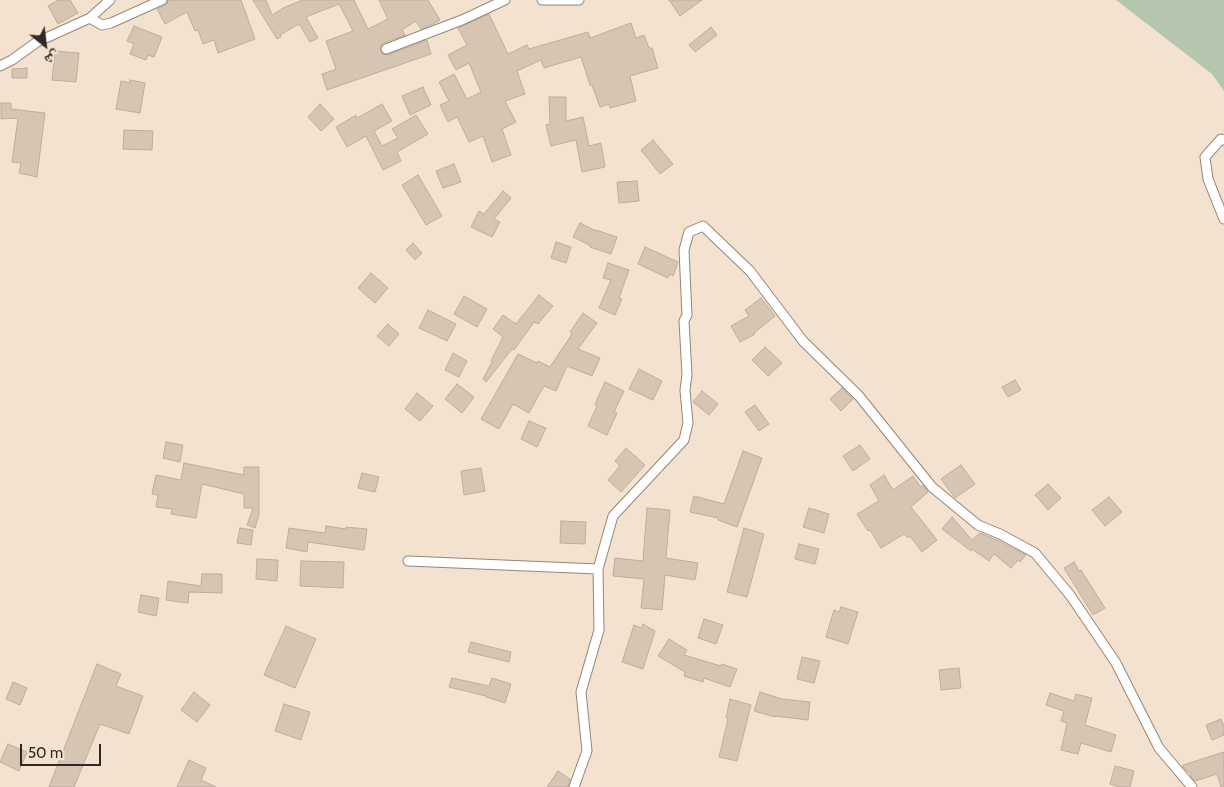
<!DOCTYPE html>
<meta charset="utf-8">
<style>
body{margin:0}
#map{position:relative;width:1224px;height:787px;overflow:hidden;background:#f4e2d0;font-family:Cabin,"Noto Naskh Arabic",sans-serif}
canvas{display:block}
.north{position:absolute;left:20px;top:20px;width:50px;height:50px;-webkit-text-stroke:4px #f4e2d0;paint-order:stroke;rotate:151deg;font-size:14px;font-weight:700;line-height:20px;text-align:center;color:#312a24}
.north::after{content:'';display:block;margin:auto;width:18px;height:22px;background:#312a24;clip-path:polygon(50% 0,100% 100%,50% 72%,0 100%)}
.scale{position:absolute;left:20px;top:744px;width:81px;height:22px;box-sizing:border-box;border:2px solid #312a24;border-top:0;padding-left:6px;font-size:15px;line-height:18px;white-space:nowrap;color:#312a24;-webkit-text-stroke:4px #f4e2d0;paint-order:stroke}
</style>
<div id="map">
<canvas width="1224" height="787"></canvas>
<div class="north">ش</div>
<div class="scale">50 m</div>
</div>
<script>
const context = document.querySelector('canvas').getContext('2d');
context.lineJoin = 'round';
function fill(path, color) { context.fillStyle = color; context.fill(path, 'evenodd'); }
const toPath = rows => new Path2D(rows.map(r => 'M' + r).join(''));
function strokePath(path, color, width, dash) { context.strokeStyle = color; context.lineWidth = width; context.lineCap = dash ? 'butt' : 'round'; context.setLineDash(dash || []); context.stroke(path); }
const green = toPath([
 [1116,0,1224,0,1224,91,1212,74]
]);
const building = toPath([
 [58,0,70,0,78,13,58,24,48,6,58,0],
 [168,0,241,0,255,39,218,53,214,40,203,44,198,30,195,31,187,12,165,24,157,9,167,4,168,0],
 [253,0,266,0,272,15,285,7,303,0,354,0,368,29,388,19,379,0,428,0,440,20,433,24,421,29,416,21,402,30,405,35,383,43,380,48,382,54,388,55,427,40,431,54,327,90,322,74,336,69,326,41,353,31,339,4,306,17,318,38,310,42,299,24,280,35,281,37,277,39,253,0],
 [669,0,702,0,680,16,669,0],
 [489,14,508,54,527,45,529,49,588,32,590,38,631,23,636,38,644,35,649,48,652,48,658,68,630,76,636,101,610,108,609,104,600,107,592,85,590,85,581,57,544,68,541,60,517,71,525,94,505,101,516,122,502,129,511,155,492,162,483,136,469,142,457,117,448,122,440,105,449,101,439,82,454,74,467,99,481,92,469,63,456,70,448,55,467,45,458,28,489,14],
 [134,26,162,37,154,57,148,55,146,60,130,54,134,44,127,41,134,26],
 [711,27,717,35,695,52,689,45,711,27],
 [55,51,79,53,76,82,52,80,55,51],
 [27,68,27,78,12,78,12,69,27,68],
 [130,80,145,83,140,113,116,109,121,81,130,83,130,80],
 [423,87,431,105,410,115,402,96,423,87],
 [549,97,566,97,566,121,583,117,589,146,601,143,605,167,582,172,576,140,551,146,546,125,550,124,549,97],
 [1,103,11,103,11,109,45,113,37,177,19,173,21,163,12,162,18,118,1,119,1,103],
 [320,104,334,119,321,131,308,117,320,104],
 [382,104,392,121,374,131,382,146,398,138,392,129,416,115,428,134,397,152,401,161,383,170,366,136,347,147,336,127,356,115,357,118,382,104],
 [124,130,153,131,152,150,123,149,124,130],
 [653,140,673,164,660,174,641,150,653,140],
 [454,164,461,182,443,188,436,171,454,164],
 [418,175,442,216,426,225,402,185,418,175],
 [637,181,639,201,619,203,617,182,637,181],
 [503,191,511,198,494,219,500,222,492,237,471,227,479,211,484,214,503,191],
 [580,223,596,231,596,230,617,237,611,254,590,247,591,246,573,237,580,223],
 [556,242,571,247,566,263,551,258,556,242],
 [413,243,422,253,415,260,406,250,413,243],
 [645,247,678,262,673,276,670,274,668,278,638,264,645,247],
 [608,263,629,270,619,298,622,299,615,315,599,308,611,280,603,278,608,263],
 [371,273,388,288,375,303,358,288,371,273],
 [539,295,553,306,538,324,534,322,514,350,512,349,486,382,483,379,492,362,491,361,503,337,493,329,503,315,516,324,539,295],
 [464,296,487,309,477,327,454,314,464,296],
 [761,298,775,316,754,333,755,334,740,342,731,326,749,316,745,310,761,298],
 [428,310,456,324,447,341,419,328,428,310],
 [583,313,597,323,578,349,600,358,592,376,567,366,556,391,544,386,529,413,513,404,499,429,481,419,518,354,537,363,538,361,550,367,572,334,570,332,583,313],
 [388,324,399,334,389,346,377,336,388,324],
 [765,347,782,363,768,376,752,360,765,347],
 [453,353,467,361,459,377,445,370,453,353],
 [639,369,662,381,653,400,629,389,639,369],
 [1015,380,1021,390,1008,397,1002,387,1015,380],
 [605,382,624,391,614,412,617,413,607,435,588,426,597,406,595,404,605,382],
 [457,384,474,397,462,413,445,399,457,384],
 [842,388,853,399,841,411,830,399,842,388],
 [702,391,718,404,709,415,693,402,702,391],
 [417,393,433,406,420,421,405,409,417,393],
 [755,405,769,424,759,431,745,412,755,405],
 [529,421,546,428,537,447,521,439,529,421],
 [166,442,183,445,180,462,163,458,166,442],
 [860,445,870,459,853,471,843,456,860,445],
 [626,448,645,465,621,492,608,480,620,466,615,461,626,448],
 [743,451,762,458,737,527,718,520,718,518,690,512,694,496,724,504,743,451],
 [184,463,244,475,244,467,259,467,259,515,255,528,247,525,253,508,244,508,244,494,202,484,196,518,171,514,172,509,156,507,158,495,152,494,156,475,181,480,184,463],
 [961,465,975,484,955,498,941,479,961,465],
 [481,468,485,491,464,495,461,471,481,468],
 [362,473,379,477,375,492,358,488,362,473],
 [884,475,893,490,913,476,921,487,923,485,928,492,911,507,937,540,922,552,910,536,908,538,904,534,881,548,870,530,868,531,857,514,879,501,870,485,884,475],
 [1048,484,1061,498,1048,510,1035,495,1048,484],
 [1109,497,1122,512,1105,526,1092,510,1109,497],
 [647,508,670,510,666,558,698,563,695,580,665,575,662,610,641,608,644,579,613,576,615,558,643,561,647,508],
 [809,508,829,514,824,533,803,527,809,508],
 [952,517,972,540,980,533,997,540,1026,555,1020,562,1018,560,1011,568,994,554,989,561,972,549,971,551,942,529,952,517],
 [561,521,586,522,585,544,560,543,561,521],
 [326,526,346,529,346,527,367,529,364,550,308,542,307,552,286,548,289,528,325,533,326,526],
 [240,528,253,530,251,545,237,543,240,528],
 [744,528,764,534,747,597,727,592,744,528],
 [799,544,819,549,815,564,795,559,799,544],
 [257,559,278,560,277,581,256,579,257,559],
 [301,561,344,562,343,588,300,586,301,561],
 [1074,562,1079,571,1081,570,1105,608,1093,615,1064,568,1074,562],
 [202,574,222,574,222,593,189,592,188,603,166,600,168,581,201,586,202,574],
 [141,595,159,598,156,616,138,612,141,595],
 [841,607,858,612,848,644,826,637,834,610,839,612,841,607],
 [704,619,723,625,716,644,698,638,704,619],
 [643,624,655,631,643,669,622,662,634,625,641,628,643,624],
 [286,626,316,639,295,688,264,675,286,626],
 [669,639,687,650,684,655,721,666,722,664,737,669,730,687,704,678,703,682,684,676,685,672,658,656,669,639],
 [471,642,511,652,509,662,468,652,471,642],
 [802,657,820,661,814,683,797,679,802,657],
 [97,664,121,674,116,686,143,696,129,734,100,724,74,787,49,787,97,664],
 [959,668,961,688,941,690,939,670,959,668],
 [452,678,489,686,492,678,511,684,505,703,486,697,486,696,449,687,452,678],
 [13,682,27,688,20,705,6,699,13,682],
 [194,692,210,705,197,722,181,710,194,692],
 [760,692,782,699,810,702,808,720,775,716,775,717,754,711,760,692],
 [1050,693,1074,701,1076,694,1092,698,1085,725,1116,735,1111,752,1081,743,1078,754,1061,750,1067,723,1061,721,1064,711,1046,705,1050,693],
 [730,699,751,705,737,761,719,757,728,719,726,718,730,699],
 [284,704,310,712,301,740,275,731,284,704],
 [1221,719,1224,726,1224,735,1212,740,1206,725,1221,719],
 [8,744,27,752,19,771,0,762,8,744],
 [1224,752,1224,787,1221,787,1217,774,1195,781,1191,777,1190,772,1188,772,1183,767,1183,765,1224,752],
 [189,760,206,768,201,780,216,787,177,787,189,760],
 [1115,766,1134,771,1130,787,1119,787,1110,784,1115,766],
 [558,771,570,779,568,787,547,787,558,771]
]);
const street = toPath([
 [542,0,579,0],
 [90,18,102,25,111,23,162,0],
 [386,49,462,20,505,0],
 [0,66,12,60,37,42,90,18,110,0],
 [1224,140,1221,139,1205,157,1208,179,1224,219],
 [408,561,598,569],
 [574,787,587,751,581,692,599,630,598,569,613,516,684,440,688,423,685,390,687,375,684,321,687,315,684,250,689,232,703,226,750,271,803,341,859,396,932,487,978,525,1000,534,1035,553,1070,595,1116,663,1159,748,1192,787]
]);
fill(green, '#b5c6ae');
fill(building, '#d6c5b3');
strokePath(building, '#bead9c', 1);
strokePath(street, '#978676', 11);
strokePath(street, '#fff', 9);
</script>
